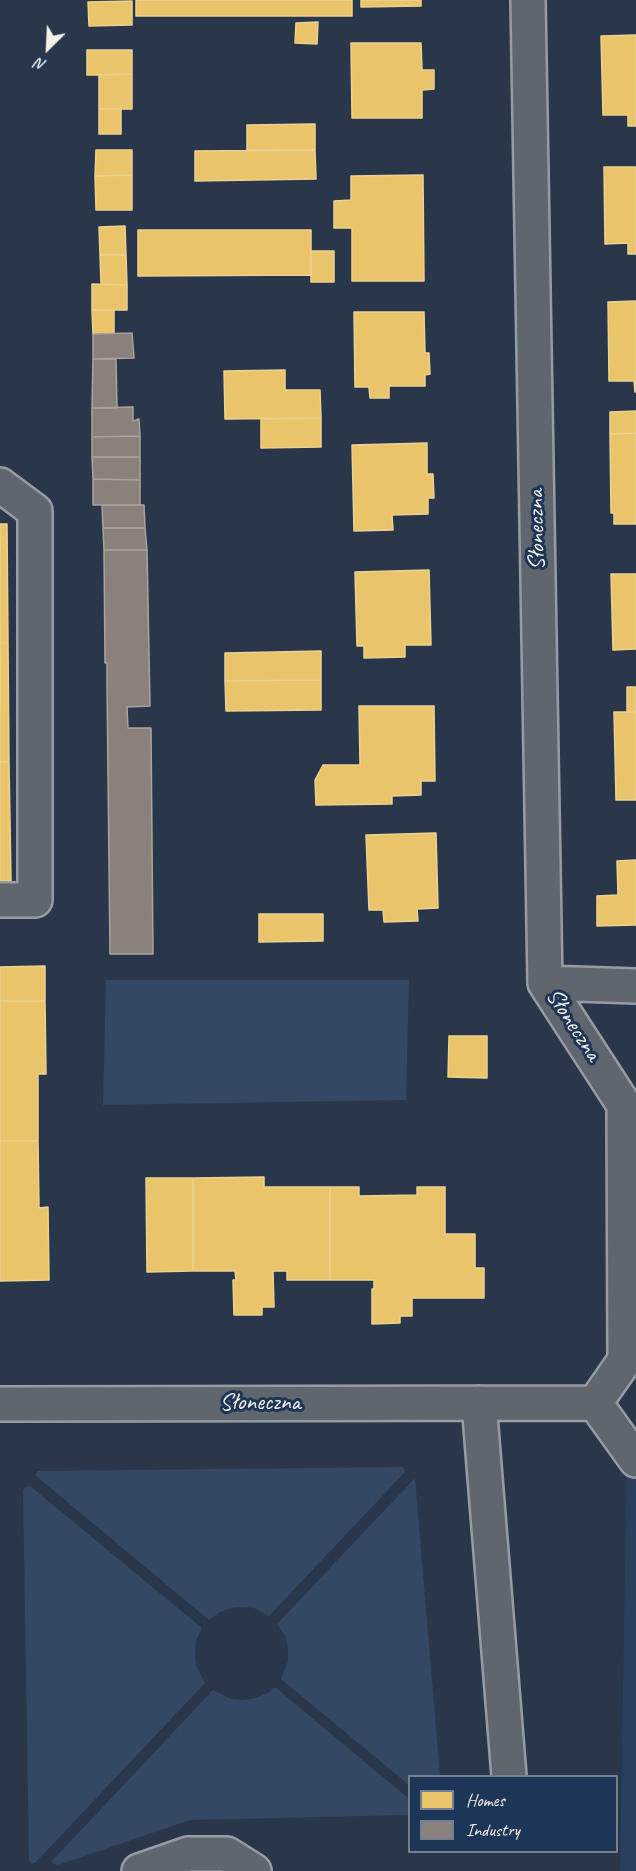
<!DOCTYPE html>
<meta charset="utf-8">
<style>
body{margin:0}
#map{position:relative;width:636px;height:1871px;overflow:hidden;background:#2a374a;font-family:Caveat,sans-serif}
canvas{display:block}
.legend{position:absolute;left:408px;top:1775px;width:210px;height:78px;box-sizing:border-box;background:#1d3557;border:2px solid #738091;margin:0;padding:8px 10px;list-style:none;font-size:18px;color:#f4f1e8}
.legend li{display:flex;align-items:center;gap:12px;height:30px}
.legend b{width:30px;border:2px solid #738091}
.north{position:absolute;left:18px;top:18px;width:60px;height:60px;-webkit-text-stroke:4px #1d3557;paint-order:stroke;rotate:204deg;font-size:16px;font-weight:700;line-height:24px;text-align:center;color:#f4f1e8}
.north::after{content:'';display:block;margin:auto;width:21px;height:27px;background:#f4f1e8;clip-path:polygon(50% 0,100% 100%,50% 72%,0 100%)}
</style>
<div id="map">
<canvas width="636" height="1871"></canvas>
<ul class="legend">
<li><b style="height:16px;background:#e9c46a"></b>Homes</li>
<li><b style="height:16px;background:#8a817c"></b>Industry</li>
</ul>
<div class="north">N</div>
</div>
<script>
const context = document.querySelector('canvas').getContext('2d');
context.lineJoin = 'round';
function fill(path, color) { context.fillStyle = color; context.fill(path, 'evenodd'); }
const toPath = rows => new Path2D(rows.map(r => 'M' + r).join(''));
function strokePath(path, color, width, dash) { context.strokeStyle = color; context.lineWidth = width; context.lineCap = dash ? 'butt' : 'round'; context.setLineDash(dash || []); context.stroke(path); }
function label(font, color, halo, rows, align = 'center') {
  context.font = font + ' Caveat,sans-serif'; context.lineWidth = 6; context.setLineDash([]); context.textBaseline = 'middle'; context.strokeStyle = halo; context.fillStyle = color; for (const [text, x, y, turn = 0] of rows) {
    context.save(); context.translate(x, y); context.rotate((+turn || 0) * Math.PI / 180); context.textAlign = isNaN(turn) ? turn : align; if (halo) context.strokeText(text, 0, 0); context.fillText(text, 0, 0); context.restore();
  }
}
const built = toPath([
 [627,1443,636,1443,636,1871,620,1871]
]);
const green = toPath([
 [106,980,409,980,406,1100,103,1105],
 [403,1467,405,1472,269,1616,254,1608,243,1607,231,1608,220,1612,209,1620,35,1475,38,1471],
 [415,1478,440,1776,410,1776,409,1785,281,1679,288,1661,288,1649,286,1637,277,1624],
 [30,1486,202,1628,196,1641,195,1654,196,1666,205,1683,35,1863,31,1864,29,1860,23,1491,25,1487],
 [275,1687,409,1799,409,1815,190,1820,58,1865,53,1864,52,1861,213,1690,231,1699,243,1700,256,1698,268,1693]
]);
const homes = toPath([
 [136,0,352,0,352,16,136,16,136,0],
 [361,0,421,0,421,6,361,7,361,0],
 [132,1,132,25,89,26,88,2,132,1],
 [318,22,317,44,295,43,296,23,318,22],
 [636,35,636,126,628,126,628,115,603,115,601,36,636,35],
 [351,43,421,43,422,70,434,70,434,89,422,90,422,118,352,118,351,43],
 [87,50,132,50,132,74,87,75,87,50],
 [132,74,132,109,99,109,99,75,132,74],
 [99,109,121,109,121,134,99,134,99,109],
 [315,124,315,150,247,150,247,125,315,124],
 [96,150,132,150,132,175,95,176,96,150],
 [315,150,316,179,195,181,195,151,315,150],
 [604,167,636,167,636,254,628,254,628,243,605,244,604,167],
 [132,175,132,210,96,210,95,176,132,175],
 [423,175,424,281,352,281,352,228,334,228,334,201,351,200,351,176,423,175],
 [125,226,126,255,100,255,99,227,125,226],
 [138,230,311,230,311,275,138,276,138,230],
 [311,251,334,251,334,282,311,282,311,251],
 [100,255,126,255,127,285,101,284,100,255],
 [92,284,127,285,127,310,92,310,92,284],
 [636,301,636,392,635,392,634,381,609,381,608,302,636,301],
 [92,310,114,310,114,333,93,334,92,310],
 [354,312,424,312,425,353,429,353,430,374,425,375,425,386,389,386,389,398,370,398,369,387,355,387,354,312],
 [285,370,285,390,320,390,321,418,225,419,224,371,285,370],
 [636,411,636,433,610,434,610,412,636,411],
 [321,418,321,447,261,448,261,419,321,418],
 [636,433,636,524,614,524,614,513,611,513,610,434,636,433],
 [427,443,427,474,433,474,434,498,428,498,428,514,392,515,393,530,354,531,352,445,427,443],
 [0,524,7,524,8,642,0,643,0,524],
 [429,570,431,645,405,645,405,657,364,658,364,646,357,646,355,572,429,570],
 [611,574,636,574,636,649,613,650,611,574],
 [8,642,9,762,0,762,0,643,8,642],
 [321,651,321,680,225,681,225,653,321,651],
 [321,680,321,710,226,711,225,681,321,680],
 [627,687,636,687,636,712,627,712,627,687],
 [359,706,434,706,435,781,421,781,421,795,392,796,392,804,316,805,315,780,323,765,360,765,359,706],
 [614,712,636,712,636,800,616,800,614,712],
 [0,762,9,762,11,881,0,881,0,762],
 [436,833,438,908,417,909,418,921,384,922,383,910,369,910,366,835,436,833],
 [636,860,636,925,597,926,597,896,618,895,617,861,636,860],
 [259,914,323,914,323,941,259,942,259,914],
 [45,966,45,1001,0,1001,0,967,45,966],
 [0,1001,45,1001,46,1074,38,1074,38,1141,0,1141,0,1001],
 [449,1036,487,1036,487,1078,448,1077,449,1036],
 [0,1141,38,1141,39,1208,48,1207,49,1280,0,1281,0,1141],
 [264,1177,264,1187,330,1187,330,1280,287,1280,287,1271,273,1271,274,1307,262,1307,262,1315,234,1315,233,1280,236,1280,235,1271,193,1271,193,1178,264,1177],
 [146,1178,193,1178,193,1271,147,1272,146,1178],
 [330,1187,359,1187,359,1196,417,1195,417,1187,445,1187,445,1234,475,1234,475,1268,484,1268,484,1298,412,1298,412,1316,400,1316,400,1323,372,1324,372,1289,374,1289,374,1280,330,1280,330,1187]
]);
const industry = toPath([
 [132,333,134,358,93,359,93,334,132,333],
 [93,359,116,359,117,408,92,408,93,359],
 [133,407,133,421,139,419,140,436,92,437,92,408,133,407],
 [140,436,140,457,92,457,92,437,140,436],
 [92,457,140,457,140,480,93,479,92,457],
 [93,479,140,480,140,505,93,505,93,479],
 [102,505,144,505,145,528,103,528,102,505],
 [103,528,145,528,147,550,104,550,103,528],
 [104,550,147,550,150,706,127,707,128,728,151,728,153,954,110,954,107,684,107,663,105,663,104,550]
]);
const minor = toPath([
 [0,485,35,511,35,900,0,900],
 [545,983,636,986],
 [479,1403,509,1776],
 [595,1403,636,1460],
 [0,1404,595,1403,625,1360,624,1105,545,983,528,0],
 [139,1871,188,1854,227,1854,254,1871]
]);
const streetNames = [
 ["Słoneczna",537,530,-91],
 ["Słoneczna",573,1025,57],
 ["Słoneczna",260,1403]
];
fill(built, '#2a3f5d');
fill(green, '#344763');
fill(homes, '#e9c46a');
strokePath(homes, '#ecd290', 1.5);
fill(industry, '#8a817c');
strokePath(industry, '#aaa39c', 1.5);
strokePath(minor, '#979ca3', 38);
strokePath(minor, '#60666e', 33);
label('24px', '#f4f1e8', '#1d3557', streetNames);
</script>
